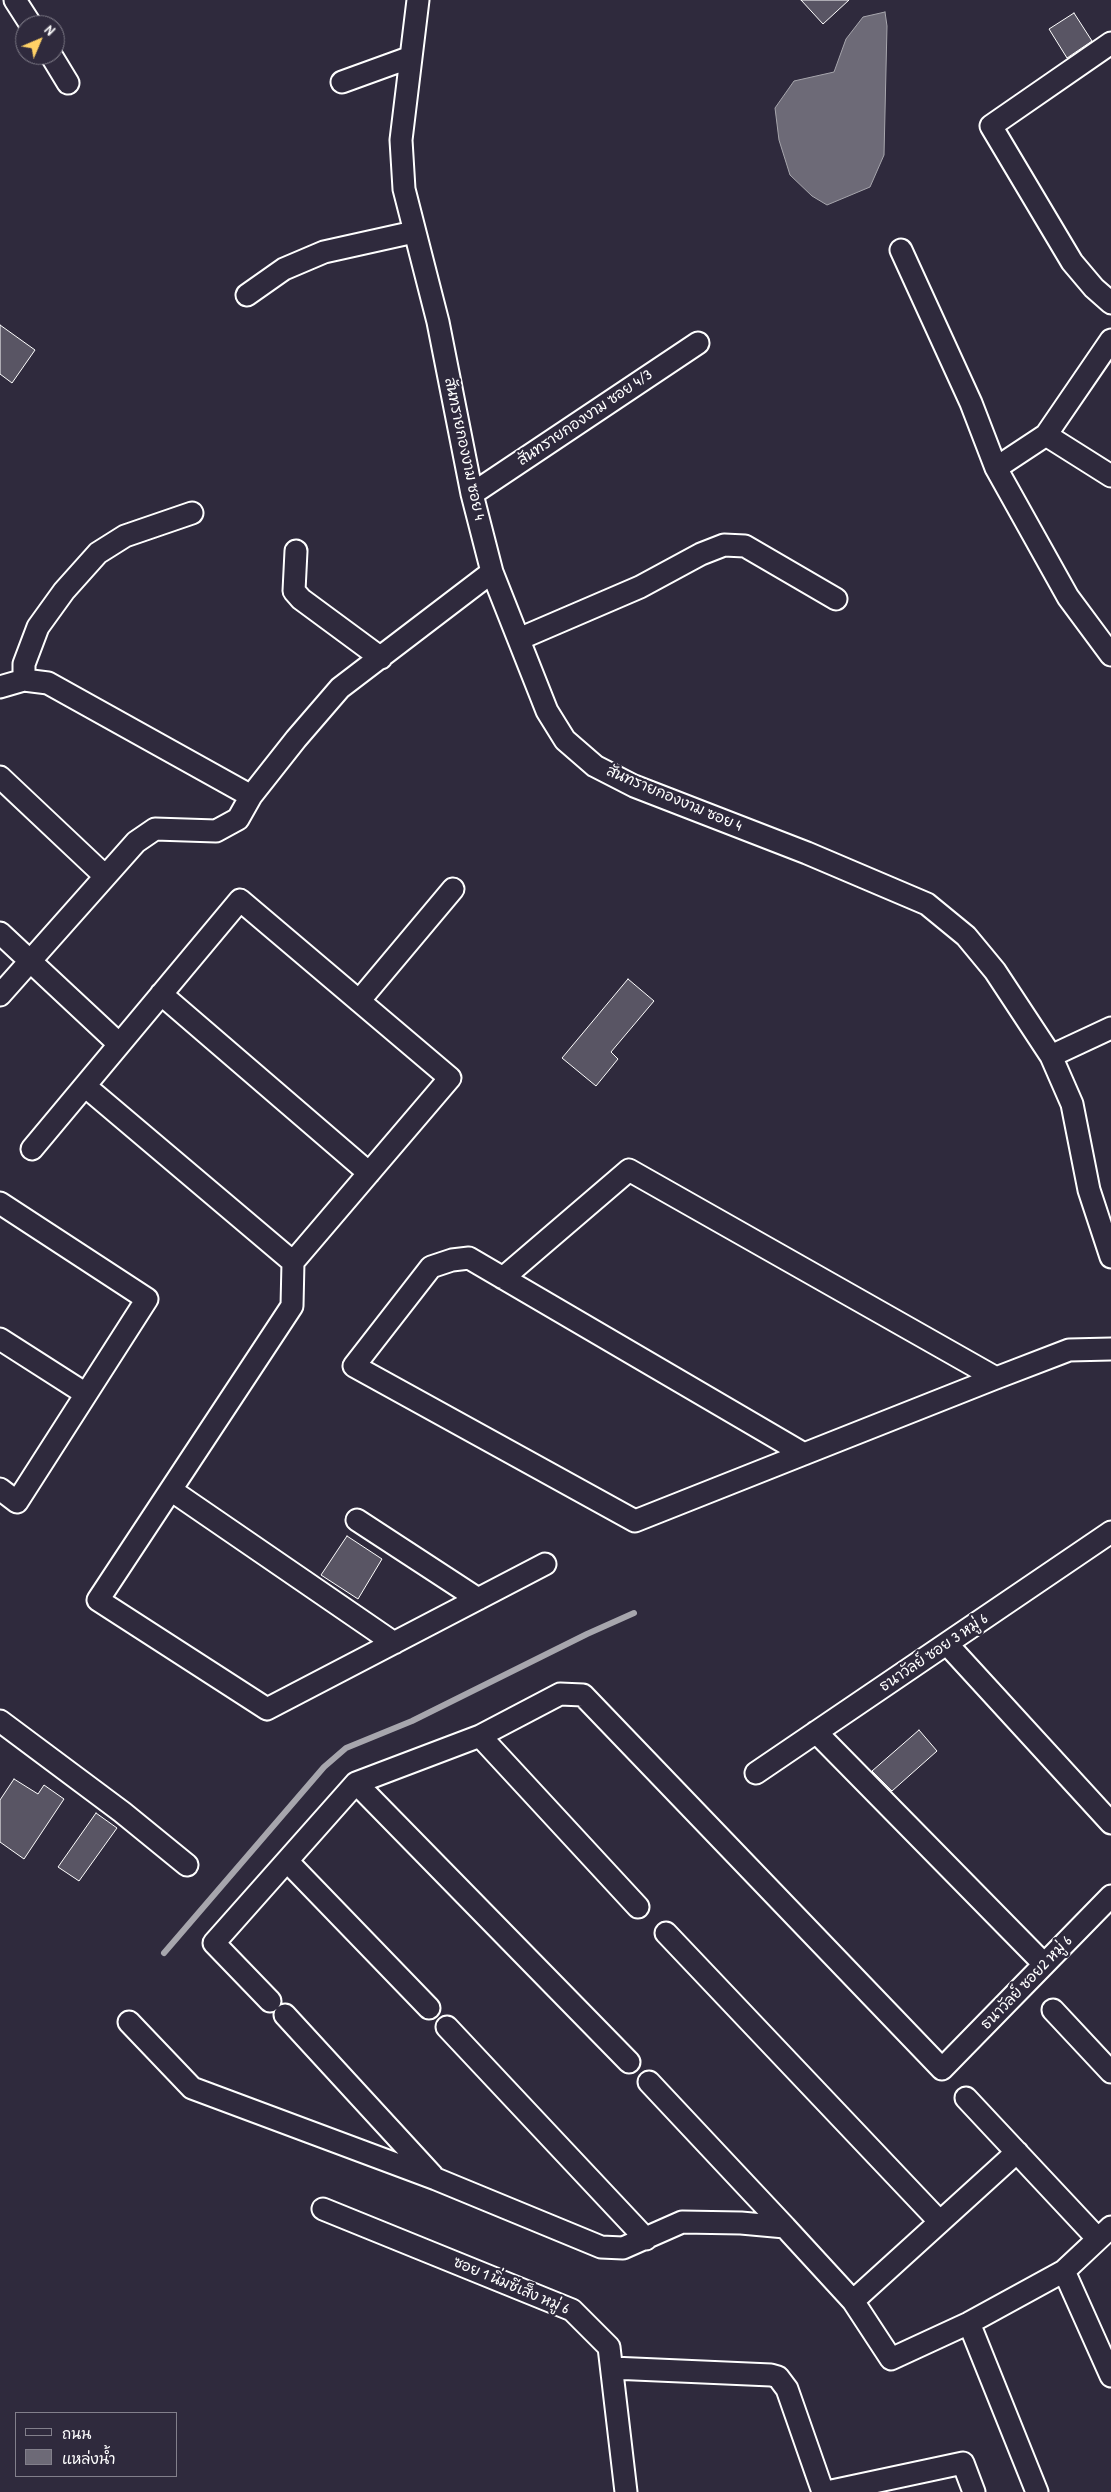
<!DOCTYPE html>
<meta charset="utf-8">
<style>
body{margin:0}
#map{position:relative;width:1111px;height:2492px;overflow:hidden;background:#2f2a3d;font-family:"Patrick Hand","Playpen Sans Thai",sans-serif}
canvas{display:block}
.legend{position:absolute;left:15px;top:2412px;width:162px;height:65px;box-sizing:border-box;background:#2f2a3d;border:1px solid #827f8b;margin:0;padding:6px 9px;list-style:none;font-size:15px;color:#fff}
.legend li{display:flex;align-items:center;gap:10px;height:25px}
.legend b{width:25px;border:1px solid #827f8b}
.north{position:absolute;left:15px;top:15px;width:50px;height:50px;box-sizing:border-box;background:#2f2a3d;border:1px solid #827f8b;border-radius:50%;rotate:45deg;font-size:14px;font-weight:700;line-height:20px;text-align:center;color:#fff}
.north::after{content:'';display:block;margin:auto;width:18px;height:22px;background:#ffd166;clip-path:polygon(50% 0,100% 100%,50% 72%,0 100%)}
</style>
<div id="map">
<canvas width="1111" height="2492"></canvas>
<ul class="legend">
<li><b style="height:6px;background:#2f2a3d"></b>ถนน</li>
<li><b style="height:14px;background:#6d6a77"></b>แหล่งน้ำ</li>
</ul>
<div class="north">N</div>
</div>
<script>
const context = document.querySelector('canvas').getContext('2d');
context.lineJoin = 'round';
function fill(path, color) { context.fillStyle = color; context.fill(path, 'evenodd'); }
const toPath = rows => new Path2D(rows.map(r => 'M' + r).join(''));
function strokePath(path, color, width, dash) { context.strokeStyle = color; context.lineWidth = width; context.lineCap = dash ? 'butt' : 'round'; context.setLineDash(dash || []); context.stroke(path); }
function label(font, color, halo, rows, align = 'center') {
  context.font = font + ' "Patrick Hand","Playpen Sans Thai",sans-serif'; context.lineWidth = 4.5; context.setLineDash([]); context.textBaseline = 'middle'; context.strokeStyle = halo; context.fillStyle = color; for (const [text, x, y, turn = 0] of rows) {
    context.save(); context.translate(x, y); context.rotate((+turn || 0) * Math.PI / 180); context.textAlign = isNaN(turn) ? turn : align; if (halo) context.strokeText(text, 0, 0); context.fillText(text, 0, 0); context.restore();
  }
}
const water = toPath([
 [885,12,887,26,884,155,870,187,827,205,812,196,790,175,779,140,775,108,794,81,834,72,846,39,863,17,885,12]
]);
const stream = toPath([
 [164,1953,324,1767,346,1748,412,1721,587,1634,634,1613]
]);
const building = toPath([
 [801,0,849,0,823,24,801,0],
 [1074,13,1092,41,1067,58,1049,29,1074,13],
 [0,325,35,350,12,383,0,374,0,325],
 [628,979,654,1001,611,1052,618,1059,596,1086,562,1058,628,979],
 [347,1536,382,1559,358,1599,321,1575,347,1536],
 [919,1730,937,1751,892,1791,872,1771,919,1730],
 [14,1779,38,1794,44,1785,64,1799,24,1859,0,1842,0,1800,14,1779],
 [96,1813,117,1828,79,1881,58,1867,96,1813]
]);
const minor = toPath([
 [15,0,31,25],
 [418,0,401,140,404,189,438,322,472,494,492,572,547,711,565,740,595,766,634,786,807,853,927,904,966,936,995,971,1051,1056,1072,1104,1089,1190,1111,1257],
 [1111,43,991,126,1072,262,1094,288,1111,303],
 [51,55,68,83],
 [342,82,411,57],
 [901,250,971,403,996,468,1068,597,1111,655],
 [247,295,284,269,324,252,414,232],
 [1046,435,1111,476],
 [996,468,1046,435,1111,340],
 [472,494,698,343],
 [296,551,294,591,301,599,381,658],
 [519,639,640,587,701,554,724,545,745,546,836,599],
 [24,680,24,664,38,627,64,591,98,553,125,536,192,513],
 [0,687,24,680,48,683,251,796],
 [0,777,105,876],
 [0,933,119,1044],
 [161,994,369,1173],
 [0,995,136,842,155,829,216,831,238,819,251,796,296,739,340,688,492,572],
 [359,1001,453,889],
 [1051,1056,1111,1028],
 [85,1086,293,1262,292,1306,98,1600,267,1709,545,1564],
 [32,1149,240,900,450,1078,293,1262],
 [0,1203,147,1299,17,1502,0,1489],
 [503,1278,629,1170,996,1378],
 [0,1339,86,1394],
 [804,1454,469,1258,452,1260,431,1267,354,1366,635,1521,804,1454,996,1378,1069,1350,1111,1349],
 [171,1490,394,1643],
 [357,1520,478,1599],
 [947,1644,1111,1823],
 [0,1721,122,1812,187,1865],
 [816,1732,1044,1964],
 [480,1736,638,1907],
 [756,1773,1111,1532],
 [356,1783,629,2062],
 [287,1861,429,2008],
 [666,1933,940,2222],
 [270,2001,214,1943,356,1783,480,1736,560,1694,583,1695,942,2069,1111,1896],
 [1053,2010,1111,2072],
 [285,2015,432,2175],
 [129,2022,192,2088,436,2179,601,2247,623,2248,682,2222,741,2223,785,2227,853,2301,891,2359,969,2323,1064,2271,1111,2227],
 [447,2027,646,2239],
 [649,2082,785,2227],
 [966,2098,1098,2239],
 [323,2209,572,2310,609,2347,626,2492],
 [1064,2271,1111,2376],
 [853,2301,1017,2152],
 [969,2323,1037,2492],
 [612,2368,771,2375,778,2377,787,2389,823,2492],
 [827,2492,963,2463,974,2492]
]);
const streetNames = [
 ["สันทรายกองงาม ซอย 4/3",585,418,-34],
 ["สันทรายกองงาม ซอย 4",464,449,78],
 ["สันทรายกองงาม ซอย 4",674,799,23],
 ["ธนาวัลย์ ซอย 3 หมู่ 6",934,1653,-34],
 ["ธนาวัลย์ ซอย2 หมู่ 6",1027,1983,-46],
 ["ซอย 1 นิ่มซีเส็ง หมู่ 6",511,2286,23]
];
fill(water, '#6d6a77');
strokePath(water, '#a7a6ad', 1);
strokePath(stream, '#a7a6ad', 6);
fill(building, '#595564');
strokePath(building, '#fff', 1);
strokePath(minor, '#fff', 25);
strokePath(minor, '#2f2a3d', 21);
label('15px', '#fff', '#2f2a3d', streetNames);
</script>
